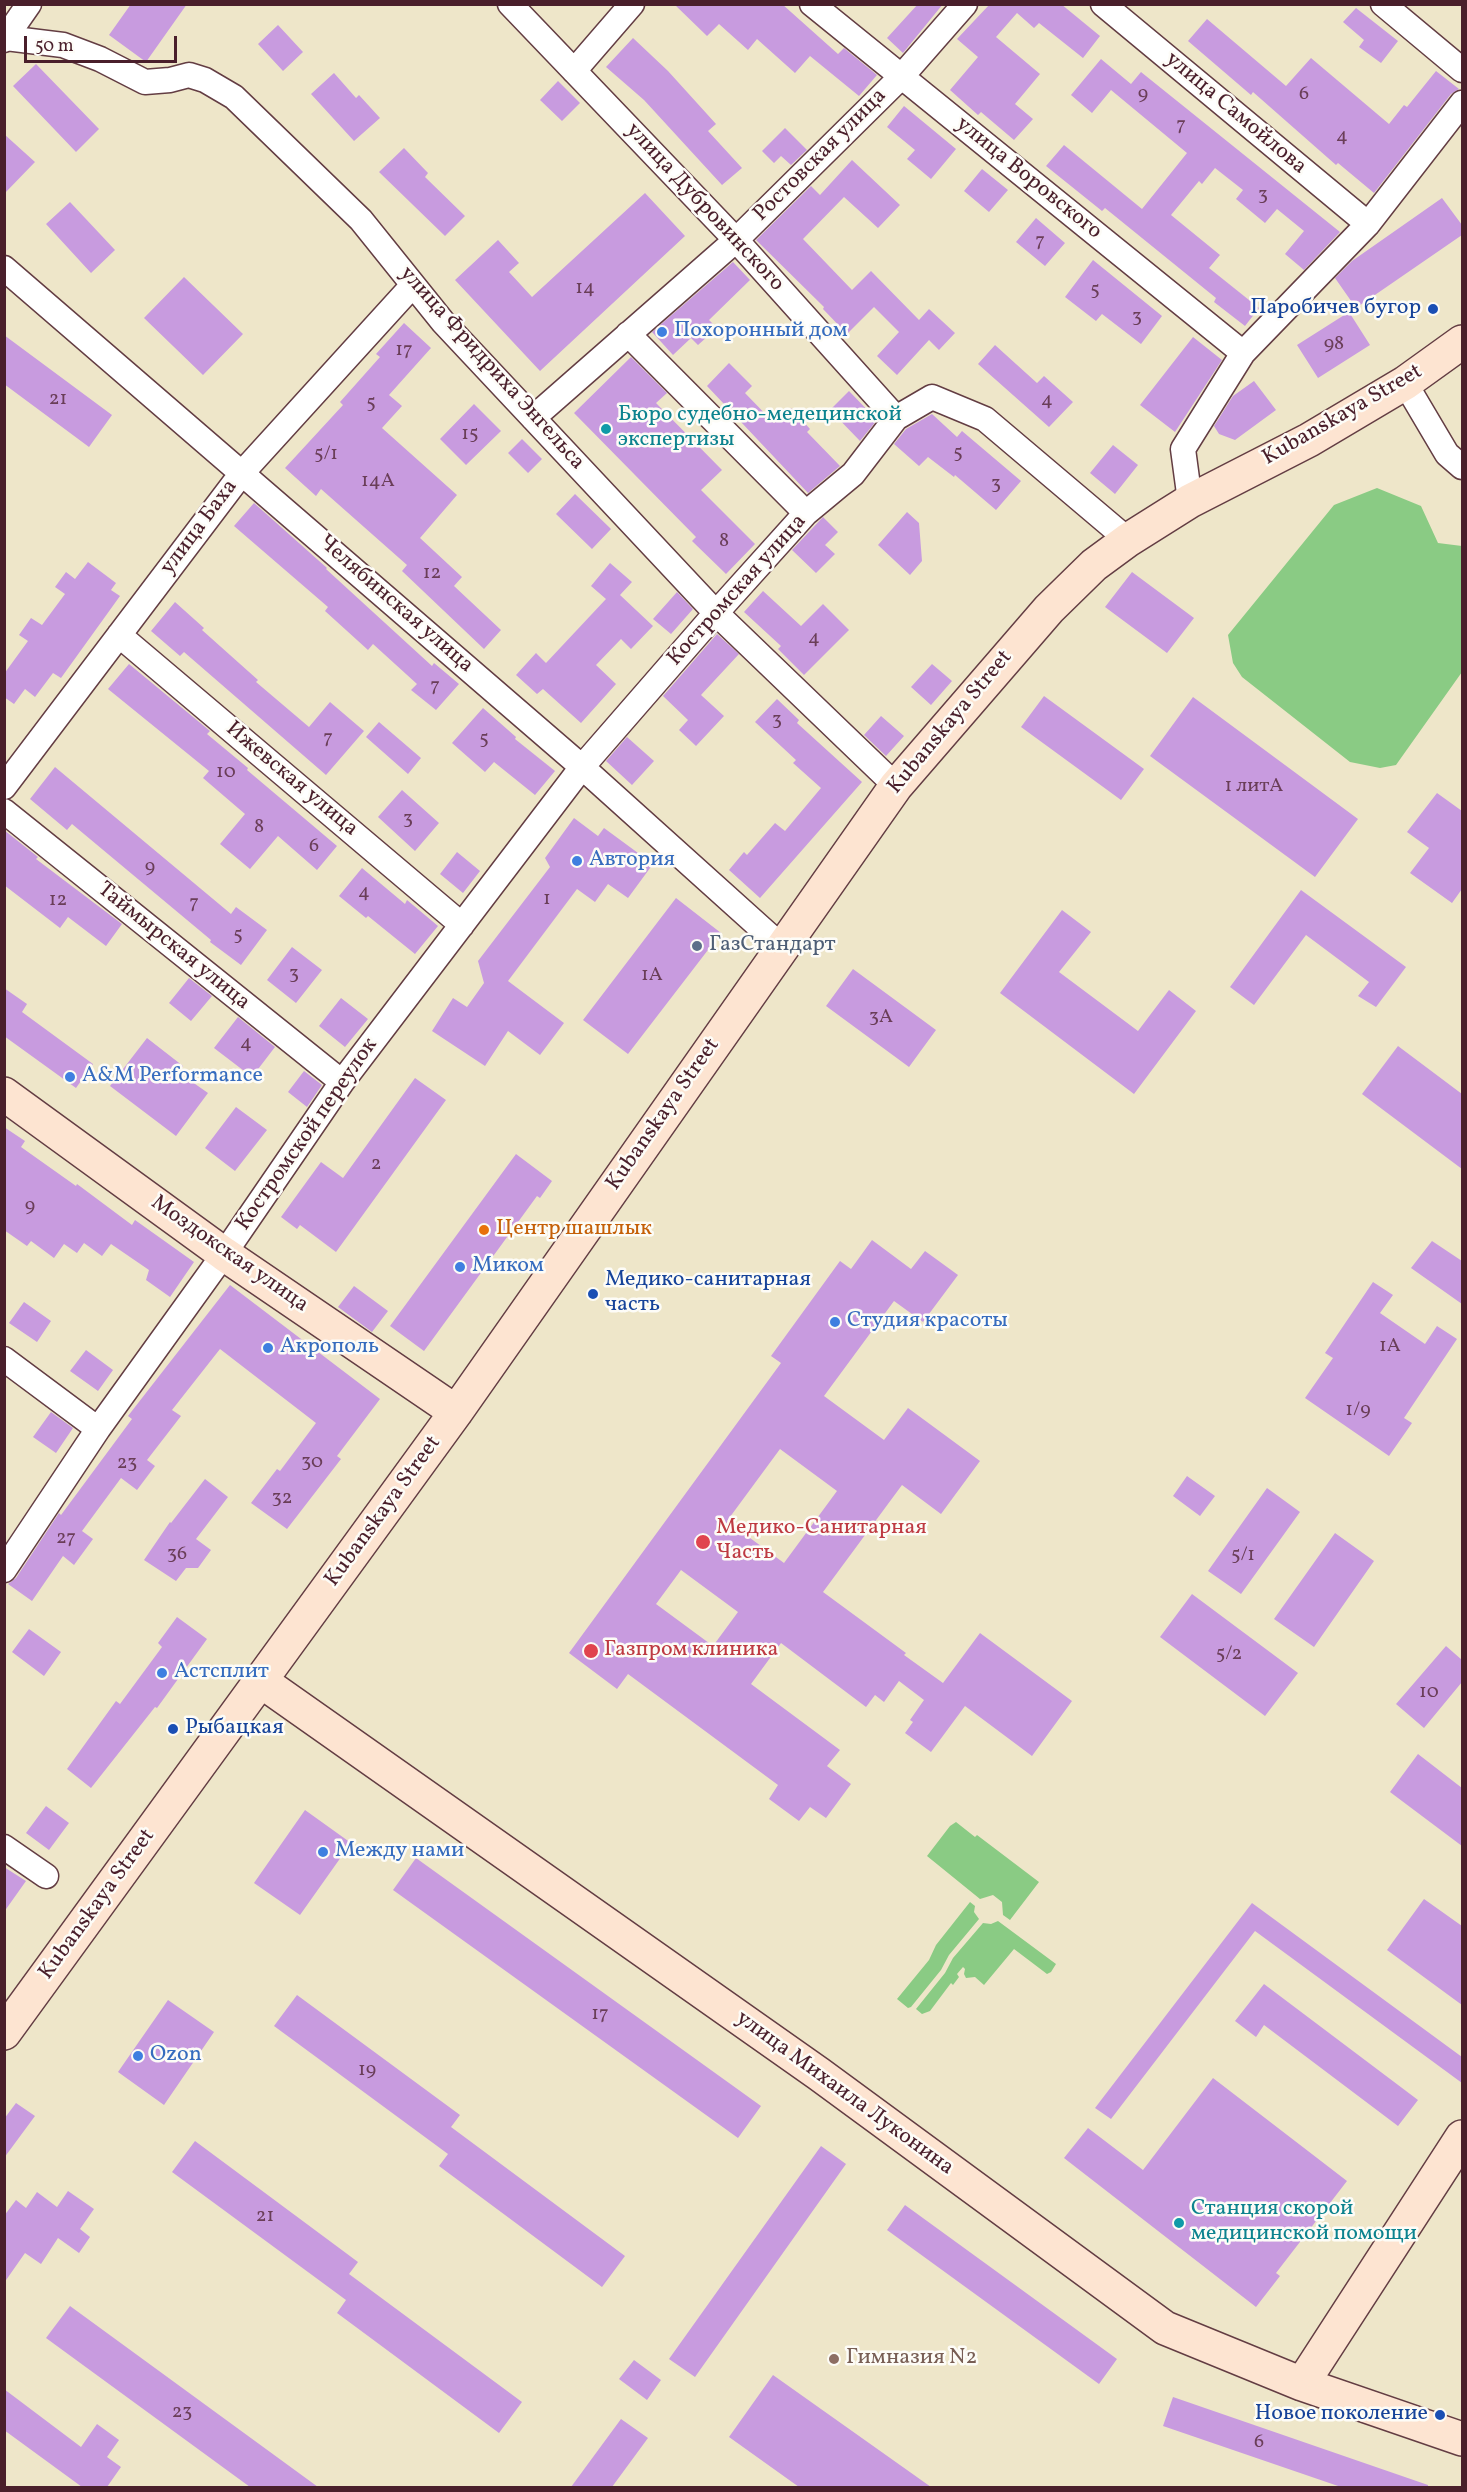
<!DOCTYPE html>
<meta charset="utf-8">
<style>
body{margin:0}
#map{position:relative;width:1467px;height:2492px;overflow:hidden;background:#eee6c9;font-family:Vollkorn,serif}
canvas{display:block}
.frame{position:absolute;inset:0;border:6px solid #4a1f2b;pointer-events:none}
.scale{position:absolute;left:24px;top:36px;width:153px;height:27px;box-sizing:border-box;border:3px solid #4a1f2b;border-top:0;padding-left:8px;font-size:18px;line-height:21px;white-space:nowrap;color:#4a1f2b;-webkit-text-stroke:4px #fdfcf7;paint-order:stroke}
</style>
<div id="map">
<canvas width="1467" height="2492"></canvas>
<div class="frame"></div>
<div class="scale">50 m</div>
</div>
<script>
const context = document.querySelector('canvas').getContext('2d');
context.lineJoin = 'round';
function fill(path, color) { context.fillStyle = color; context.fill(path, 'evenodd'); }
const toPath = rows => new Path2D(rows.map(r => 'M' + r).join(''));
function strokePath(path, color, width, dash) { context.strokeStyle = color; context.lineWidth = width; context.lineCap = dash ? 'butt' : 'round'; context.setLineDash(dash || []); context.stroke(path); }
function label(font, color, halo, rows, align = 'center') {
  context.font = font + ' Vollkorn,serif'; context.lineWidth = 5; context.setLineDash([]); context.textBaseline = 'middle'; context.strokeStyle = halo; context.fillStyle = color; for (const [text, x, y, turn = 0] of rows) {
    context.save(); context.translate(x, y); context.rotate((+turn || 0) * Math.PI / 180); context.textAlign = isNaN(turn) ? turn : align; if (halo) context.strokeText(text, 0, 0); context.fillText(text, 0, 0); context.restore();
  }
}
const green = toPath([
 [1377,488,1421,506,1438,543,1462,546,1462,672,1396,765,1380,768,1350,762,1242,677,1233,663,1228,635,1334,505],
 [956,1822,975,1837,977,1835,1039,1882,1010,1920,1003,1915,1002,1902,993,1895,980,1899,927,1856,950,1826],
 [970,1902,975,1906,974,1912,979,1919,949,1955,941,1970,911,2007,908,2008,897,1999,929,1960,936,1945],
 [998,1921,1056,1964,1051,1972,1047,1974,1014,1949,984,1985,975,1977,966,1978,964,1974,965,1969,963,1967,957,1974,959,1977,953,1985,951,1983,930,2011,922,2014,916,2009,945,1973,953,1958,983,1923,991,1924]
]);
const building = toPath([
 [131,4,187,4,146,62,109,35],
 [674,4,782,4,838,54,844,48,877,75,859,96,810,56,795,73,757,39,748,50,719,24,707,36],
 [918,4,943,4,903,53,887,38],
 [990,4,1061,4,1100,36,1083,58,1039,23,1034,28,1017,13,996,37,1040,74,1015,104,1033,119,1014,140,981,112,978,115,950,90,978,57,957,39],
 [1356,8,1398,41,1381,63,1359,47,1364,40,1343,22],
 [1207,19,1286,86,1311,58,1389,124,1404,105,1407,107,1436,71,1459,89,1451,94,1374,193,1338,163,1336,165,1253,92,1251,95,1188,41],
 [278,25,303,52,283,71,258,44],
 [633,38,668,71,716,124,708,131,742,168,722,185,644,100,606,67],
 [1101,59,1131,84,1141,72,1340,232,1304,270,1285,254,1304,231,1277,209,1265,223,1236,199,1243,190,1215,168,1202,184,1199,181,1171,215,1220,255,1209,268,1259,308,1245,326,1214,302,1216,298,1105,208,1102,211,1046,166,1064,145,1142,209,1187,153,1111,90,1092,113,1071,95],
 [36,64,99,129,76,152,13,86],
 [334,73,356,98,359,95,380,118,354,141,311,94],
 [558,81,580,103,562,121,540,100],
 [904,106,956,149,931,179,907,159,915,150,887,127],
 [785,128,807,150,791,165,781,156,774,163,762,151],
 [4,134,35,162,4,194],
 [404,148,428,173,425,177,465,216,445,236,379,172],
 [852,160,900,205,878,228,844,197,803,239,852,290,871,271,919,320,929,309,955,333,939,350,929,340,897,375,877,356,899,332,874,307,847,334,823,309,824,307,756,240,811,186,820,195],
 [982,169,1008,190,989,212,964,191],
 [645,193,685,236,540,371,455,280,498,240,519,263,509,272,532,297],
 [1442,198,1462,225,1462,235,1356,308,1335,278,1352,261],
 [70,202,115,250,91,273,46,224],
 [1036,218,1065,243,1045,266,1016,242],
 [1093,260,1162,316,1141,344,1102,314,1096,321,1065,297],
 [733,262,750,280,709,320,717,328,698,345,691,338,673,355,652,332],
 [184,277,243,334,203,375,144,318],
 [1349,312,1370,345,1318,378,1297,345],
 [404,323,431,348,389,395,402,406,382,428,457,495,420,538,462,577,454,586,501,630,484,649,402,571,407,565,321,489,316,496,285,468,343,405,340,402,380,357,376,354],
 [4,335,112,415,89,447,4,384],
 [1193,337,1222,360,1175,432,1140,405],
 [995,345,1037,383,1044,376,1073,402,1049,427,978,364],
 [631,357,667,393,656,403,722,470,701,490,755,544,726,574,692,541,696,537,574,413],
 [729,363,752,386,745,393,774,423,791,408,810,429,807,432,840,466,808,493,707,386],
 [1254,381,1276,410,1235,440,1219,434,1214,426,1233,396],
 [849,391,877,420,860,441,830,410],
 [474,404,501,431,466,465,440,439],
 [932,414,957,437,962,431,1021,481,996,510,955,475,954,477,928,457,919,466,894,444,906,429],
 [522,439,542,459,528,473,508,453],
 [1113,445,1138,465,1115,494,1090,473],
 [575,494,611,529,592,549,556,514],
 [254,503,327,568,326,569,432,666,434,663,459,684,436,710,411,690,417,684,373,644,368,650,325,611,328,607,234,526],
 [907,512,919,523,922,561,910,575,878,545],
 [823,517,838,532,825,545,835,554,816,573,792,550],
 [88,562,116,583,111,590,120,596,61,678,53,673,35,697,25,689,14,704,4,697,4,674,28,641,19,635,31,618,42,625,65,594,55,587,66,572,75,579],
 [610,563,632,582,620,595,653,626,631,649,621,639,596,665,616,684,581,723,543,689,537,694,516,675,536,653,546,663,606,599,591,586],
 [1132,572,1194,618,1167,653,1105,607],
 [763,591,801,626,823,604,849,630,804,675,778,649,781,646,744,612],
 [677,592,693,609,671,634,653,619],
 [175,602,204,628,202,630,258,680,256,682,309,727,330,702,364,731,326,775,184,652,180,656,151,631],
 [717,634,739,654,701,695,724,716,696,746,679,730,688,720,663,696],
 [129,664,210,731,207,734,248,768,247,770,337,846,317,870,278,836,250,869,220,844,245,814,203,778,209,771,108,689],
 [932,664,952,681,931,705,911,687],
 [1044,696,1144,769,1121,800,1021,727],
 [1193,697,1358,819,1315,877,1150,756],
 [777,699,799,720,797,723,862,782,760,898,729,870,744,852,747,855,775,823,785,831,821,788,793,763,796,760,755,722],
 [483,708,516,737,515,739,555,771,535,795,494,762,485,772,452,743],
 [881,716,904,736,886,756,864,735],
 [379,722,421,758,408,774,366,737],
 [627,737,654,761,632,785,606,761],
 [55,767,231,914,236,907,267,930,241,965,210,942,211,940,72,824,67,830,30,799],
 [402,790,439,823,415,851,378,817],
 [1437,793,1462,811,1462,889,1452,903,1410,873,1429,848,1407,832],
 [574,818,598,836,604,828,653,864,628,898,608,884,595,902,577,889,508,981,564,1023,540,1055,508,1031,485,1066,432,1031,453,998,467,1007,484,983,478,961,550,867,545,858],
 [4,830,38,857,36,859,122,924,106,946,68,917,60,928,4,885],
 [457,852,480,871,463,893,440,874],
 [362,868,405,904,407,900,438,926,415,954,368,916,366,918,339,896],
 [1301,890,1406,967,1376,1007,1358,996,1369,982,1306,935,1254,1005,1230,987],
 [676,898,721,933,628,1054,583,1020],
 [1062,910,1091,932,1059,972,1138,1031,1169,990,1196,1011,1134,1094,1000,993],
 [292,947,322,970,296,1003,267,980],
 [853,969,936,1030,909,1067,826,1006],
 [189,978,212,996,191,1021,169,1003],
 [4,988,27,1004,22,1012,93,1064,76,1088,4,1036],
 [341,998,368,1019,345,1047,319,1026],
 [238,1017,275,1047,252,1077,214,1048],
 [147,1038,183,1066,178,1072,208,1093,176,1136,110,1086],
 [1398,1046,1462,1094,1462,1169,1362,1094],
 [304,1071,322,1085,307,1107,288,1092],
 [415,1078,446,1100,336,1252,300,1225,297,1229,281,1217,321,1162,343,1178],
 [236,1107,267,1130,235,1171,205,1148],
 [4,1127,25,1141,21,1147,76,1186,77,1184,132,1225,135,1220,194,1262,170,1297,146,1280,149,1270,111,1244,102,1256,84,1243,77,1253,64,1244,54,1258,31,1241,27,1246,4,1230],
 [516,1154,552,1181,540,1198,537,1196,424,1351,390,1326],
 [872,1240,911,1269,925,1251,958,1275,923,1322,894,1301,824,1396,884,1440,908,1408,980,1461,941,1514,902,1485,823,1592,906,1653,904,1655,943,1683,980,1633,1072,1701,1032,1756,965,1706,931,1752,905,1733,913,1722,910,1720,924,1700,899,1681,884,1702,875,1695,866,1707,781,1643,751,1684,840,1750,827,1766,851,1784,826,1818,810,1807,799,1821,769,1799,778,1785,628,1674,617,1689,569,1653,781,1363,771,1356,840,1261,851,1269],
 [780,1449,837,1491,784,1563,727,1521],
 [681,1570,738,1612,713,1646,656,1604],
 [1432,1241,1462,1261,1462,1304,1411,1268],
 [1373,1282,1393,1295,1380,1313,1425,1344,1437,1326,1457,1339,1404,1418,1412,1423,1389,1456,1305,1398,1333,1358,1325,1353],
 [230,1285,380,1399,337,1456,341,1459,287,1529,251,1503,277,1469,280,1471,316,1423,220,1349,172,1410,181,1416,147,1460,155,1466,137,1490,121,1478,82,1531,93,1539,74,1565,63,1556,32,1601,8,1584,16,1578,59,1513,61,1515,132,1419,128,1416],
 [354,1286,388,1311,372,1332,338,1307],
 [24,1302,51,1321,37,1342,9,1323],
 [86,1350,113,1370,98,1391,70,1371],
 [51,1412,73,1428,56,1453,33,1437],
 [1187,1476,1215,1496,1200,1516,1173,1496],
 [205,1479,228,1497,196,1539,211,1550,198,1568,186,1568,176,1581,144,1560,170,1522,171,1523],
 [1267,1488,1300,1512,1241,1594,1208,1571],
 [1335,1533,1374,1561,1314,1647,1274,1619],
 [1192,1594,1298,1673,1265,1716,1160,1637],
 [177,1617,207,1639,157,1708,155,1707,91,1788,67,1769,116,1701,120,1704,162,1647,158,1643],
 [29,1629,61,1652,44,1676,12,1652],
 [1446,1646,1462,1660,1462,1682,1424,1728,1396,1704],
 [1418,1754,1462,1788,1462,1846,1390,1792],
 [46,1806,69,1823,49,1850,26,1833],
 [305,1810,351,1843,300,1915,254,1883],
 [416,1858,761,2106,738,2138,393,1890],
 [4,1867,26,1881,4,1912],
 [1424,1899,1462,1926,1462,2005,1387,1950],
 [1252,1903,1462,2057,1462,2083,1255,1931,1111,2119,1095,2108],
 [1264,1984,1418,2100,1398,2126,1264,2025,1256,2037,1235,2021],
 [297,1995,460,2115,451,2127,625,2256,602,2287,439,2166,448,2154,274,2026],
 [168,2000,214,2032,164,2105,118,2072],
 [1213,2078,1347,2181,1276,2273,1280,2276,1256,2307,1064,2158,1088,2128,1143,2170],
 [16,2103,35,2116,4,2158,4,2119],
 [195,2141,358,2262,349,2274,522,2402,499,2433,337,2313,346,2300,172,2172],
 [821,2146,846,2164,695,2377,669,2359],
 [68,2191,94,2209,80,2229,90,2237,79,2253,58,2238,41,2264,25,2253,4,2283,4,2216,16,2200,26,2208,37,2192,57,2207],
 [905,2205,1117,2359,1099,2384,887,2230],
 [70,2306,318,2487,250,2487,46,2338],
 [634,2360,661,2380,647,2400,619,2379],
 [773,2375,931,2487,799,2487,729,2437],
 [4,2389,81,2447,97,2424,119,2440,107,2457,121,2467,107,2487,82,2487,4,2430],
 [1173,2397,1428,2485,1428,2487,1341,2487,1163,2426],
 [621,2419,648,2438,612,2487,571,2487]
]);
const street = toPath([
 [510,4,736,240,896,418,932,397,985,419,1128,540],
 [812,4,1243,353],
 [1103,4,1368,224],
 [1383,4,1462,70],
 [6,38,63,45,100,59,145,82,170,80,189,75,205,80,234,97,361,220,443,322,716,613,896,786],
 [4,40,29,4],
 [574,71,632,4],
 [4,268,582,767,782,947],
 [628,334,806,513],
 [1405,383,1447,454,1462,467],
 [533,418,736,240,901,77,965,4],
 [1190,501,1183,449,1243,353,1368,224,1462,103],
 [119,635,462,925],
 [4,787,242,473,413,285],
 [4,811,342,1082],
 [4,1359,98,1429],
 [4,1570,98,1429,224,1254,342,1082,582,767,716,613,806,513,853,474,896,418],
 [4,1847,46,1876]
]);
const secondary = toPath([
 [4,1094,224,1254,456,1412],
 [261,1681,819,2074,1165,2328,1302,2384,1462,2439],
 [4,2033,456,1412,896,786,1049,609,1094,565,1128,540,1190,501,1309,440,1405,383,1462,342],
 [1302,2384,1462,2137]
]);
const markers = [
 [1433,309,6,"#1a4fb4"],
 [662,332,6,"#3f7fe0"],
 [606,429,6,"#0f9aa8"],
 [577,861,6,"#3f7fe0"],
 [697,946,6,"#5c6f8a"],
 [70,1077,6,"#3f7fe0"],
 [484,1230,6,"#e8710a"],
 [460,1267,6,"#3f7fe0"],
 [593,1294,6,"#1a4fb4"],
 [835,1322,6,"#3f7fe0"],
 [268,1348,6,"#3f7fe0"],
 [703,1542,8,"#e0444e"],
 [591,1651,8,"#e0444e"],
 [162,1673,6,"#3f7fe0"],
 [173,1729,6,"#1a4fb4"],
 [323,1852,6,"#3f7fe0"],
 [138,2056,6,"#3f7fe0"],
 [1179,2223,6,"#0f9aa8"],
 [834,2359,6,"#8d6e63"],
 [1440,2415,6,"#1a4fb4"]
];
const numberNames = [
 ["9",1143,95],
 ["6",1304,95],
 ["7",1181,126],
 ["4",1342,137],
 ["3",1263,196],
 ["7",1040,242],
 ["14",585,289],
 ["5",1095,291],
 ["3",1137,318],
 ["98",1334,345],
 ["17",404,351],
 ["21",58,400],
 ["4",1047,401],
 ["5",371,404],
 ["15",470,435],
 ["5",958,454],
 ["5/1",326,455],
 ["14А",378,482],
 ["3",996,485],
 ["8",724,542],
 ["12",432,574],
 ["4",814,639],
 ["7",435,687],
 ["3",777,721],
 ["7",328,739],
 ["5",484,740],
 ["10",226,773],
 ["1 литА",1254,787],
 ["3",408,820],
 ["8",259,828],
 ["6",314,847],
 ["9",150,868],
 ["4",364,893],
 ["1",547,900],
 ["12",58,901],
 ["7",194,904],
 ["5",238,936],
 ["3",294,975],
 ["1А",652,976],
 ["3А",881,1018],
 ["4",246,1044],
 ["2",376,1165],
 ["9",30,1207],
 ["1А",1390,1347],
 ["1/9",1358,1411],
 ["30",312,1463],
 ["23",127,1464],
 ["32",282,1499],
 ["27",66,1539],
 ["36",177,1555],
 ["5/1",1243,1556],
 ["5/2",1229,1655],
 ["10",1429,1693],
 ["17",600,2015],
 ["19",367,2071],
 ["21",265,2217],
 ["23",182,2413],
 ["6",1259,2443]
];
const streetNames = [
 ["улица Самойлова",1235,114,40],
 ["Ростовская улица",821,156,-45],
 ["улица Воровского",1028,179,39],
 ["улица Дубровинского",704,208,47],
 ["улица Фридриха Энгельса",491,369,48],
 ["Kubanskaya Street",1343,416,-30],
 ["улица Баха",200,528,-53],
 ["Костромская улица",738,591,-48],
 ["Челябинская улица",395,605,41],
 ["Kubanskaya Street",951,723,-50],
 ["Ижевская улица",291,780,40],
 ["Таймырская улица",173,947,39],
 ["Kubanskaya Street",664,1115,-55],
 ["Костромской переулок",308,1135,-55],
 ["Моздокская улица",229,1255,35],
 ["Kubanskaya Street",384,1512,-54],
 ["Kubanskaya Street",98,1905,-54],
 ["улица Михаила Луконина",844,2094,36]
];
const transitNames = [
 ["Паробичев бугор",1421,309],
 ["Медико-санитарная",605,1281,"left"],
 ["часть",605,1306,"left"],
 ["Рыбацкая",185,1729,"left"],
 ["Новое поколение",1428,2415]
];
const shopNames = [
 ["Похоронный дом",674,332],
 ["Автория",589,861],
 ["A&M Performance",82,1077],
 ["Миком",472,1267],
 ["Студия красоты",847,1322],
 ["Акрополь",280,1348],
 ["Астсплит",174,1673],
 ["Между нами",335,1852],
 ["Ozon",150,2056]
];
const cultureNames = [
 ["Бюро судебно-медецинской",618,416],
 ["экспертизы",618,441],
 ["Станция скорой",1191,2210],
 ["медицинской помощи",1191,2235]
];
const serviceNames = [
 ["ГазСтандарт",709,946]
];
const foodNames = [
 ["Центр шашлык",496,1230]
];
const healthNames = [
 ["Медико-Санитарная",716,1529],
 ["Часть",716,1554],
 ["Газпром клиника",604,1651]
];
const educationNames = [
 ["Гимназия N2",846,2359]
];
fill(green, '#8acb84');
fill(building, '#c89bdf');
strokePath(street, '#633d43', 27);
strokePath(secondary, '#633d43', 36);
strokePath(street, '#fff', 24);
strokePath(secondary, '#fde4d1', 33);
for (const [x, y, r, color] of markers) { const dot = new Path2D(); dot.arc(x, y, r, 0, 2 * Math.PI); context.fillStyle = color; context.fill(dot); strokePath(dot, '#fdfcf7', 2); }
label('20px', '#6a3e58', null, numberNames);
label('22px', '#4a1f2b', '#fdfcf7', streetNames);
label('22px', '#164399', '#fdfcf7', transitNames, 'right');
label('22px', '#366cbe', '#fdfcf7', shopNames, 'left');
label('22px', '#0d838f', '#fdfcf7', cultureNames, 'left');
label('22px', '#4e5e75', '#fdfcf7', serviceNames, 'left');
label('22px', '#c56008', '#fdfcf7', foodNames, 'left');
label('22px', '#be3a42', '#fdfcf7', healthNames, 'left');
label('22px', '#785e54', '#fdfcf7', educationNames, 'left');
</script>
